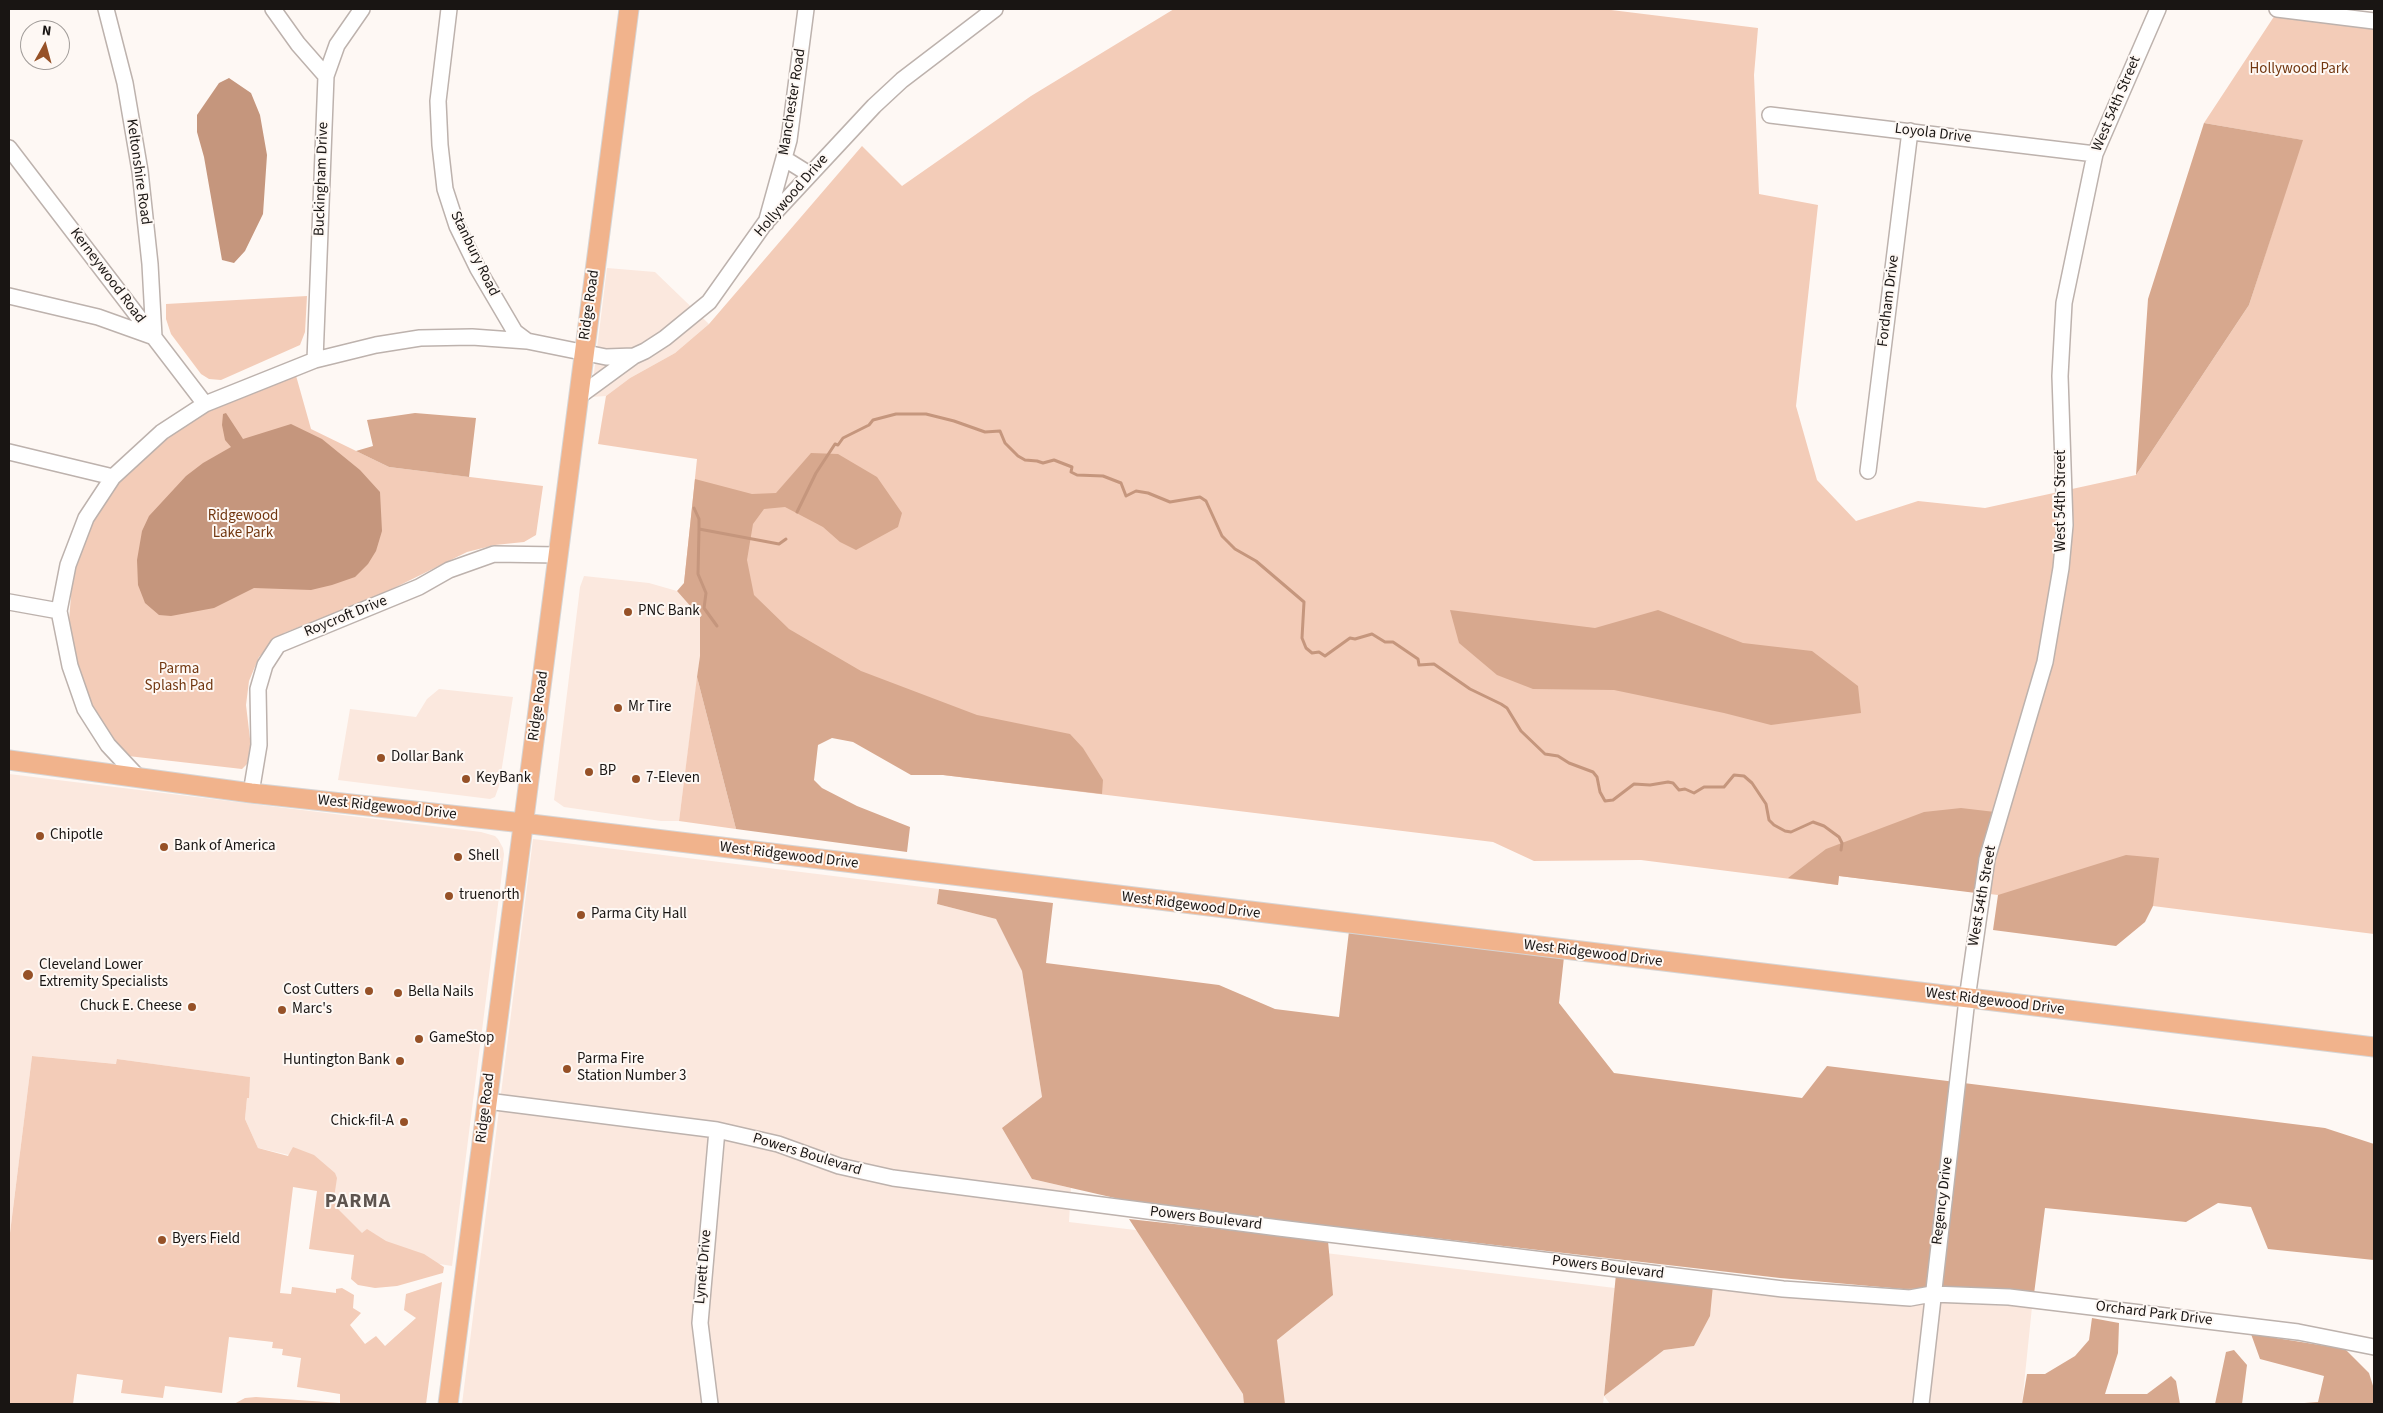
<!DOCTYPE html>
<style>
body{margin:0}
#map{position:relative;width:2383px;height:1413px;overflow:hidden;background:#fef8f4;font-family:"Source Sans 3",sans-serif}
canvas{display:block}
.frame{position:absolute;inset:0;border:10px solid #191513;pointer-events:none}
.north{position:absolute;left:20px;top:20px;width:50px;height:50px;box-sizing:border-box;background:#fef8f4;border:1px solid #a29d9a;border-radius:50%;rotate:7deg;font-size:14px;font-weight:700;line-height:20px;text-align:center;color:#191513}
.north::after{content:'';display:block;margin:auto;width:18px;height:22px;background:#965127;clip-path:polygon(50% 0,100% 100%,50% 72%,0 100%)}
</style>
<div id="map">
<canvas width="2383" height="1413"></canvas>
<div class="frame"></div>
<div class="north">N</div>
</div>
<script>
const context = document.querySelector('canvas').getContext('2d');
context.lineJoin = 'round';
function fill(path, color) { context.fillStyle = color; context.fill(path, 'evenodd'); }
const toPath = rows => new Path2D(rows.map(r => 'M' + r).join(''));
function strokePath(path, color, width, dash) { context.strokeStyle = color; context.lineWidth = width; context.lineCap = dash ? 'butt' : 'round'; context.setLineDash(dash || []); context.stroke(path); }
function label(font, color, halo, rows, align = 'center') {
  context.font = font + ' "Source Sans 3",sans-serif'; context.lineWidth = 4; context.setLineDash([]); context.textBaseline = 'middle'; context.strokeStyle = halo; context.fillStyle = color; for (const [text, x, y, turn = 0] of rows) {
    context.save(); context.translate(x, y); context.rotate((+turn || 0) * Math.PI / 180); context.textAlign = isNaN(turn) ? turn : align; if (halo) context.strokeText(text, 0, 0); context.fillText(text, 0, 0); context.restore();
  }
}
const built = toPath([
 [607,268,655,272,709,324,675,353,630,378,606,396,591,397],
 [584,576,649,583,677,591,700,617,700,657,679,821,661,821,564,807,554,800,580,587],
 [439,689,513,697,499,786,495,797,490,799,338,780,350,709,416,717,427,699],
 [9,774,481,832,495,836,498,839,503,848,504,854,501,881,452,1266,376,1254,344,1234,302,1158,258,1148,245,1119,249,1077,117,1059,117,1064,32,1056,9,1241],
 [533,839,939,889,937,904,996,919,1022,971,1042,1097,1032,1179,1071,1188,1069,1222,1615,1288,1604,1395,1664,1350,1694,1346,1713,1285,1800,1296,2032,1307,2022,1404,1610,1404,1604,1396,1603,1404,462,1404]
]);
const green = toPath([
 [1174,9,1603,9,1758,28,1754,75,1759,194,1818,205,1796,406,1817,480,1856,521,1918,501,1985,508,2136,475,2249,305,2302,140,2204,123,2275,15,2374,29,2374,934,2153,906,1998,895,1839,876,1838,885,1641,860,1534,861,1493,842,943,775,684,583,697,459,598,444,606,396,630,378,675,353,709,324,862,146,902,186,1031,96],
 [307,296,305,332,300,345,221,380,209,379,201,374,171,334,166,319,166,304],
 [295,372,311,429,389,467,543,486,536,535,524,542,495,545,467,552,382,594,284,633,259,657,249,681,246,705,251,747,247,764,242,769,128,756,109,735,93,708,76,669,69,621,73,570,86,529,118,480,142,456,212,408],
 [697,677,736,829,679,821],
 [32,1056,116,1064,117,1059,250,1077,249,1098,247,1098,245,1119,258,1148,288,1156,293,1147,314,1155,335,1173,337,1178,334,1198,338,1209,362,1233,367,1229,386,1241,424,1254,444,1267,443,1273,397,1286,375,1288,358,1285,351,1279,354,1255,309,1249,317,1191,293,1187,280,1293,291,1294,292,1287,336,1293,336,1289,342,1288,354,1295,353,1308,361,1313,350,1325,365,1344,376,1336,385,1346,416,1318,404,1310,406,1294,442,1282,426,1404,234,1404,245,1398,256,1397,340,1403,340,1394,297,1387,301,1358,282,1355,283,1349,272,1348,273,1342,229,1337,222,1393,165,1386,163,1398,129,1394,121,1393,123,1380,77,1374,73,1404,9,1404,9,1241]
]);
const forest = toPath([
 [2204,123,2303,140,2249,305,2136,475,2148,299],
 [415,413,476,418,469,477,389,467,356,451,373,446,367,420],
 [811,453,838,454,877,477,902,513,898,527,856,550,840,542,823,527,785,507,764,509,753,524,747,560,754,595,789,629,861,671,977,715,1070,734,1083,748,1103,780,1102,794,943,775,911,775,853,742,832,738,818,745,814,780,822,788,857,806,910,827,907,852,736,829,697,677,700,656,700,617,677,591,684,583,695,479,752,494,776,493],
 [1450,610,1595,628,1658,610,1743,643,1812,651,1858,686,1861,713,1771,725,1724,713,1614,690,1533,689,1497,675,1459,643],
 [1961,808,1995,812,1976,893,1839,876,1838,885,1788,878,1826,849,1924,812],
 [2126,855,2159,858,2153,906,2145,922,2116,946,1993,930,1998,895],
 [939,889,1053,903,1046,963,1219,985,1275,1009,1339,1017,1349,931,1564,957,1559,1003,1614,1073,1802,1098,1827,1066,2325,1128,2374,1144,2374,1260,2268,1249,2251,1207,2218,1203,2186,1222,2045,1208,2034,1294,1982,1288,1903,1289,1780,1278,1141,1204,1032,1179,1002,1128,1042,1097,1022,971,996,919,937,904],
 [1129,1219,1328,1241,1333,1295,1277,1340,1285,1404,1244,1404,1243,1394],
 [1616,1274,1713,1285,1710,1316,1694,1346,1664,1350,1604,1396],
 [2092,1318,2119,1323,2118,1353,2105,1394,2147,1394,2171,1376,2176,1381,2180,1404,2022,1404,2027,1374,2045,1374,2075,1356,2089,1340],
 [2251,1334,2345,1349,2369,1373,2374,1389,2374,1404,2291,1404,2318,1402,2324,1376,2260,1359],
 [2234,1350,2247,1365,2242,1404,2215,1404,2226,1352]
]);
const water = toPath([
 [229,78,251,93,260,115,267,155,263,214,245,251,234,263,222,260,204,157,197,132,197,115,219,83],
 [226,413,243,439,291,424,322,439,360,470,380,492,382,531,376,551,368,564,355,577,332,585,311,590,254,588,214,608,171,616,159,615,145,603,138,585,137,560,142,531,149,516,186,476,203,463,231,447,225,440,222,425,223,414]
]);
const stream = toPath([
 [694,508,699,519,699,529,779,544,786,539],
 [797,512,816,473,835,444,838,445,843,438,869,425,873,420,896,414,926,414,954,421,985,432,1000,431,1005,443,1018,456,1025,460,1037,461,1043,463,1054,460,1072,467,1071,472,1077,475,1103,476,1121,483,1126,496,1136,491,1148,493,1170,502,1200,497,1206,501,1222,536,1235,549,1256,561,1304,602,1302,638,1306,648,1312,653,1319,652,1325,656,1350,638,1355,639,1372,634,1385,642,1393,642,1418,659,1419,665,1434,664,1470,689,1501,704,1507,708,1521,731,1545,754,1558,756,1569,763,1593,772,1597,777,1600,792,1605,801,1613,800,1634,784,1650,785,1668,782,1673,783,1679,790,1685,789,1694,793,1704,787,1724,787,1734,775,1744,776,1752,783,1766,804,1769,820,1774,825,1785,831,1791,832,1813,822,1824,826,1839,837,1842,843,1841,850],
 [699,529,698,574,706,593,704,608,717,626]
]);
const minor = toPath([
 [273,9,298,44,326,76],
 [449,9,438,101,440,145,445,189,457,226,478,269,515,332,527,341],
 [2277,9,2374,21],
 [1770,115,2095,154],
 [9,148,205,404],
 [785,159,809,174],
 [766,223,789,140,806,9],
 [9,296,98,317,154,337,150,264,140,171,125,83,106,9],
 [315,360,326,76,337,45,362,9],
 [578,397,634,356],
 [9,452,113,477],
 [1868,471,1910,131],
 [9,602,59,611],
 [137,776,108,745,85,709,70,666,59,611,68,565,86,518,113,477,162,432,205,404,315,360,376,345,420,338,472,337,527,341,606,357,634,356,645,351,665,338,709,302,765,223,874,106,902,80,995,9],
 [251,793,259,745,258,689,265,665,278,645,419,587,449,570,494,554,559,555],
 [487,1101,717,1130,778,1144,839,1166,893,1178,1279,1228,1783,1289,1910,1298,1932,1294,2009,1297,2298,1332,2374,1347],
 [710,1404,700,1323,717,1130],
 [1921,1404,1967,999,1987,859,2045,662,2061,568,2065,525,2060,376,2064,303,2095,154,2158,9]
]);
const major = toPath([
 [9,760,251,793,523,823,2374,1047],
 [448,1404,629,9]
]);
const markers = [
 [628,612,5,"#965127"],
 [618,708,5,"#965127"],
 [381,758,5,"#965127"],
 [589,772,5,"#965127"],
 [466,779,5,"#965127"],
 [636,779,5,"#965127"],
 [40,836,5,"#965127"],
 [164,847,5,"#965127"],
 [458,857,5,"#965127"],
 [449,896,5,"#965127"],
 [581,915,5,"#965127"],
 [28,975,6,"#965127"],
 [369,991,5,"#965127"],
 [398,993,5,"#965127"],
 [192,1007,5,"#965127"],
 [282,1010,5,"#965127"],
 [419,1039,5,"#965127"],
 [400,1061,5,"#965127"],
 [567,1069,5,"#965127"],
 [404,1122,5,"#965127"],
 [162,1240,5,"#965127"]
];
const parkNames = [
 ["Hollywood Park",2299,70],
 ["Ridgewood",243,517],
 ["Lake Park",243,534],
 ["Parma",179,670],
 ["Splash Pad",179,687]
];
const streetNames = [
 ["Manchester Road",793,102,-81],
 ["West 54th Street",2117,104,-67],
 ["Loyola Drive",1933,134,7],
 ["Keltonshire Road",138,172,82],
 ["Buckingham Drive",322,179,-88],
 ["Hollywood Drive",792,196,-49],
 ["Stanbury Road",474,254,64],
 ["Kerneywood Road",107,276,53],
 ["Fordham Drive",1889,301,-83],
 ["Ridge Road",590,305,-82],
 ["West 54th Street",2062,501,-90],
 ["Roycroft Drive",346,617,-22],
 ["Ridge Road",539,706,-82],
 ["West Ridgewood Drive",387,808,6],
 ["West Ridgewood Drive",789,856,7],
 ["West 54th Street",1983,896,-80],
 ["West Ridgewood Drive",1191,906,7],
 ["West Ridgewood Drive",1593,954,7],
 ["West Ridgewood Drive",1995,1002,7],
 ["Ridge Road",486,1108,-83],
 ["Powers Boulevard",807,1155,17],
 ["Regency Drive",1943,1201,-83],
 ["Powers Boulevard",1206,1219,7],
 ["Lynett Drive",704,1267,-85],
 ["Powers Boulevard",1608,1268,7],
 ["Orchard Park Drive",2154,1314,7]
];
const poiNames = [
 ["PNC Bank",638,612],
 ["Mr Tire",628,708],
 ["Dollar Bank",391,758],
 ["BP",599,772],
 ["KeyBank",476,779],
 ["7-Eleven",646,779],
 ["Chipotle",50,836],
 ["Bank of America",174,847],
 ["Shell",468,857],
 ["truenorth",459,896],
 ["Parma City Hall",591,915],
 ["Cleveland Lower",39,966],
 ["Extremity Specialists",39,983],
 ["Cost Cutters",359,991,"right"],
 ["Bella Nails",408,993],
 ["Chuck E. Cheese",182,1007,"right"],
 ["Marc's",292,1010],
 ["GameStop",429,1039],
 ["Parma Fire",577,1060],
 ["Station Number 3",577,1077],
 ["Huntington Bank",390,1061,"right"],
 ["Chick-fil-A",394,1122,"right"],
 ["Byers Field",172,1240]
];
const districtNames = [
 ["PARMA",358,1203]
];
fill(built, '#fbe8de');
fill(green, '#f3ccb8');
fill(forest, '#d7a88e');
fill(water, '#c5967d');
strokePath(stream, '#c5967d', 3);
strokePath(minor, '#bdb2ad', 18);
strokePath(major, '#d6d5d5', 21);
strokePath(minor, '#fff', 15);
strokePath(major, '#f1b38c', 19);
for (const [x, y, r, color] of markers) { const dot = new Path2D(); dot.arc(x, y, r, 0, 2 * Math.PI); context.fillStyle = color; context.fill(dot); strokePath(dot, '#fef8f4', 2); }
label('15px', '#723710', '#fef8f4', parkNames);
label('15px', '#191513', '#fef8f4', streetNames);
label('15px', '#191513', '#fef8f4', poiNames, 'left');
context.letterSpacing = '1px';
label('bold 20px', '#5d544f', '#fef8f4', districtNames);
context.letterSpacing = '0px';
</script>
